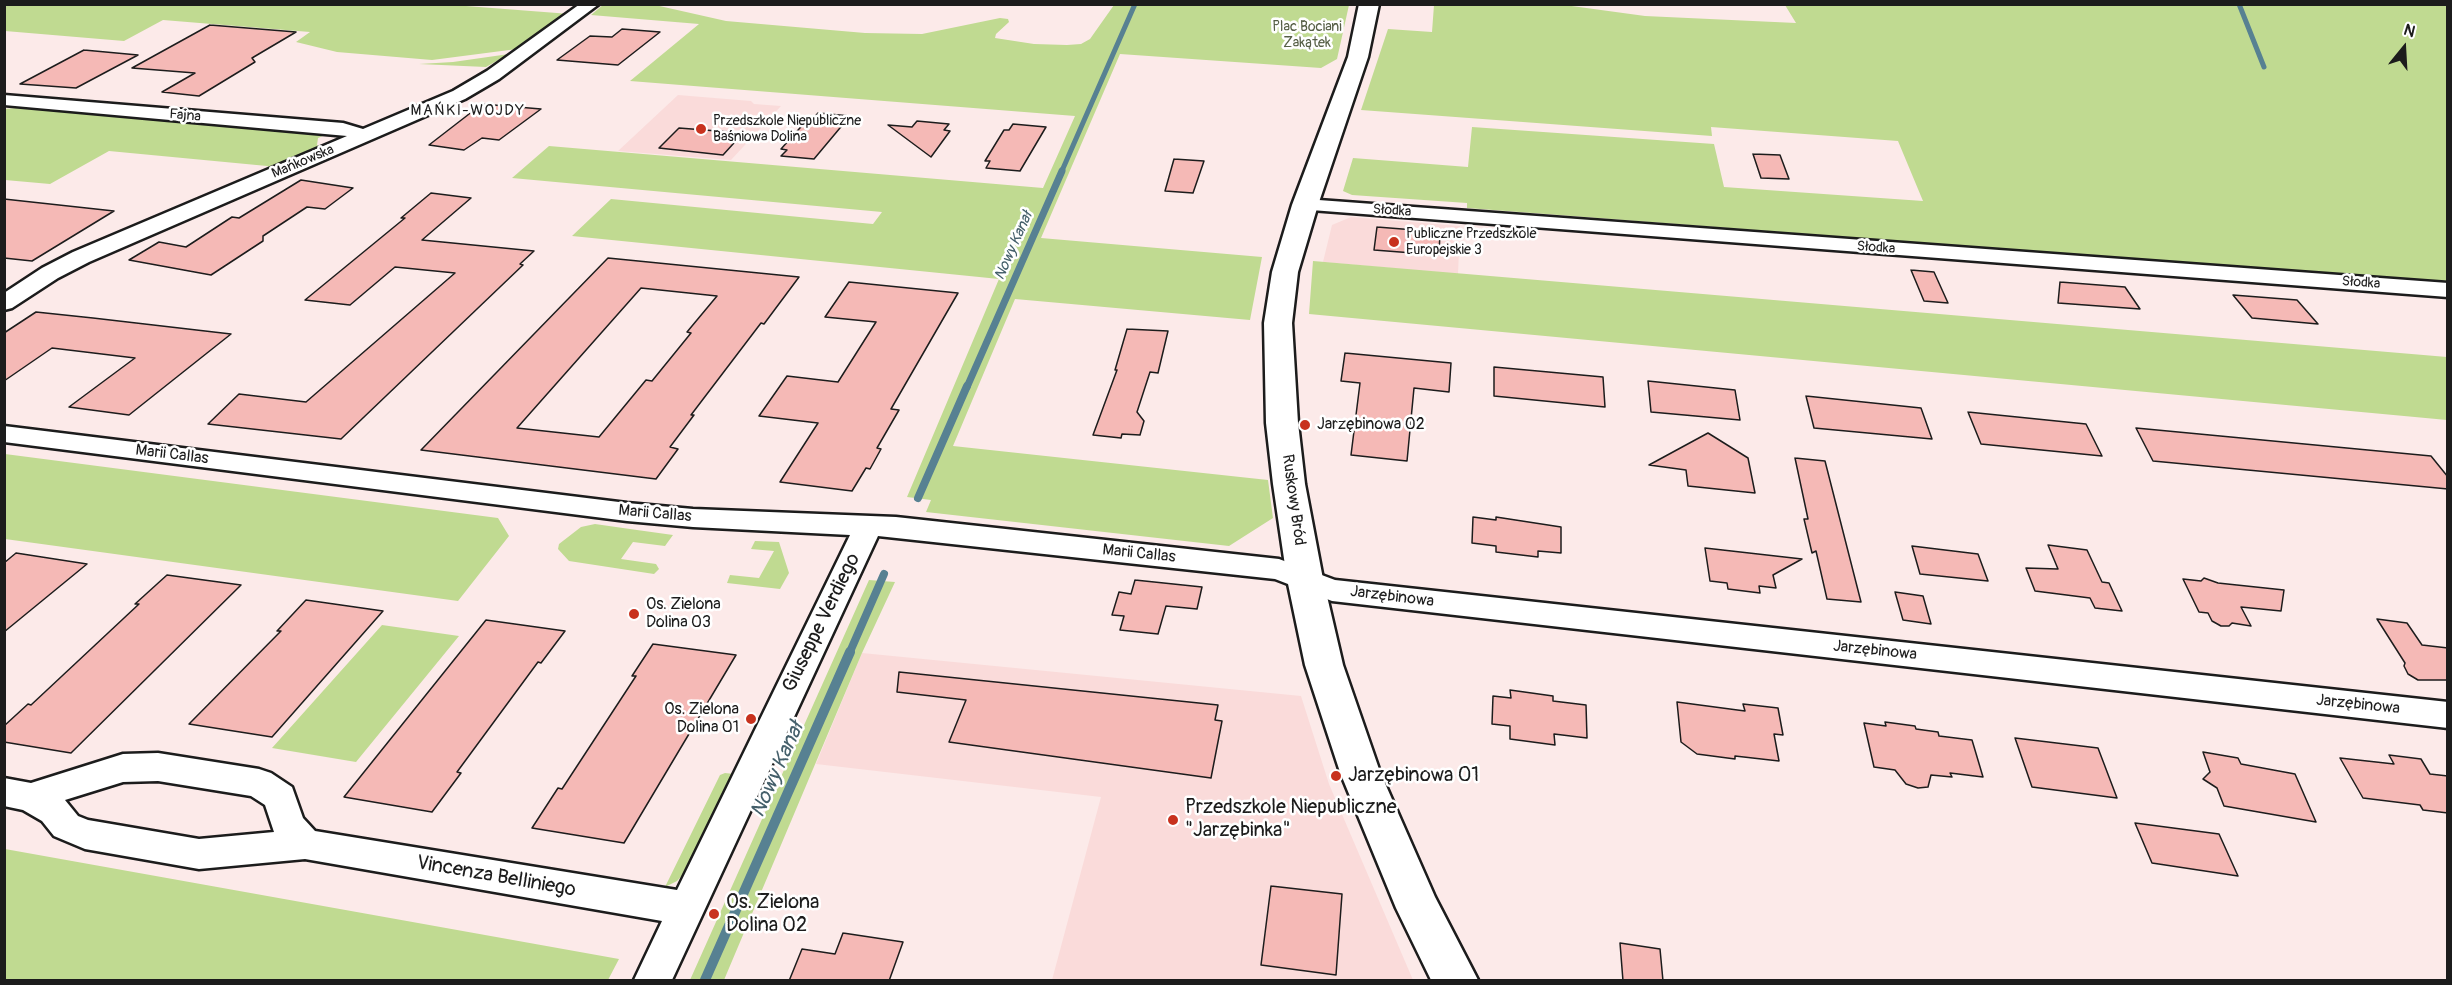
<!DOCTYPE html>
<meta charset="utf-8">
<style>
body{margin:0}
#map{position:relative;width:2452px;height:985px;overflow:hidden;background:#fceae9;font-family:Pangolin,sans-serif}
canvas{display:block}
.frame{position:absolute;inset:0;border:6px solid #1c1c1c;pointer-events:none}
.north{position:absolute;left:2374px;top:18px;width:60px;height:60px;-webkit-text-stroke:4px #fff;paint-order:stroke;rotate:18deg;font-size:16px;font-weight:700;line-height:24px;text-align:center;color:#1c1c1c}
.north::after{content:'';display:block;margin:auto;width:21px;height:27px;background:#1c1c1c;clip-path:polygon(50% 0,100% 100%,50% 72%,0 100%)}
</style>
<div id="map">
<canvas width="2452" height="985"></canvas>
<div class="frame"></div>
<div class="north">N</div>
</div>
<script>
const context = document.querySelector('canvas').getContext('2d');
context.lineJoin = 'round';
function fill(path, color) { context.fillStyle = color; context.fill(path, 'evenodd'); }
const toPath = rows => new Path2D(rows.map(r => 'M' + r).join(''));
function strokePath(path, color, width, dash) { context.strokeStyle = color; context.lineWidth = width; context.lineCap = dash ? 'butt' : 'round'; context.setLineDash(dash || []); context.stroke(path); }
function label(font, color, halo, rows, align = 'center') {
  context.font = font + ' Pangolin,sans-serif'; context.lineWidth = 5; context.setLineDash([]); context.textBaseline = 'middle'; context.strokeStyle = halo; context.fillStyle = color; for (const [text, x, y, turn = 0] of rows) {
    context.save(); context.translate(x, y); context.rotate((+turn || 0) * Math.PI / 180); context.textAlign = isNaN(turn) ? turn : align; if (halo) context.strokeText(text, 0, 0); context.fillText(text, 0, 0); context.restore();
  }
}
const built = toPath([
 [678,95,751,101,754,104,781,106,731,160,618,151],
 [1351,217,1460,226,1458,274,1323,262,1332,225],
 [862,653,1301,696,1329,784,1413,980,1052,980,1101,797,816,764]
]);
const green = toPath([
 [440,4,570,14,517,49,432,60,337,52,296,42,310,32,163,20,124,41,5,31,4,5],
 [604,4,655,5,726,21,865,33,922,34,1000,18,1008,19,1009,22,996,34,995,38,1034,44,1067,45,1081,44,1090,39,1114,5,1349,5,1337,59,1321,68,1120,54,1041,238,1262,257,1250,320,1015,299,953,446,1268,480,1273,518,1229,546,926,512,931,500,907,497,999,279,572,236,611,199,873,224,882,212,512,178,549,146,1043,188,1075,116,630,81,699,24,591,15],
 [1557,4,1645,16,1796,23,1785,5,2447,5,2447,283,1467,208,1467,203,1352,195,1343,191,1353,158,1468,167,1472,127,1714,144,1724,187,1923,201,1898,141,1711,127,1712,136,1361,110,1388,29,1432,32,1434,5],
 [509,54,486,67,419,64,453,62],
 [16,108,330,133,318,138,317,145,323,148,274,169,267,166,109,151,50,184,5,180,4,109],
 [1313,261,2447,357,2447,420,1309,314],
 [5,454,498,518,509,536,458,601,5,539],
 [595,524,637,530,673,535,665,546,633,542,621,559,656,564,659,569,654,574,569,561,558,549,559,544,581,527],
 [755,541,779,542,789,573,780,589,727,583,730,575,759,578,774,551,751,549],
 [869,580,895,582,862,653,724,980,690,980],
 [382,625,459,636,356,762,272,748],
 [725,773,734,774,687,870,677,881,665,887,720,775],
 [5,849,619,959,608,980,5,980]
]);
const streamFar3 = toPath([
 [2239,4,2264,67],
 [1061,173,1135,4]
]);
const streamFar2 = toPath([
 [967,387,1062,171]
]);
const streamFar1 = toPath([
 [918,498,967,386],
 [849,654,884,574]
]);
const stream = toPath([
 [705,980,850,652]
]);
const building = toPath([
 [210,25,296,32,252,58,255,62,199,96,162,92,195,73,132,68,210,25],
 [622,29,660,32,618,65,557,60,590,36,612,37,622,29],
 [84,50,138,55,76,88,20,84,84,50],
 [482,104,541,109,499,140,482,138,464,150,429,145,482,104],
 [818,113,850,116,814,159,781,156,787,150,781,149,808,119,813,119,818,113],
 [917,121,949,124,944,130,950,131,931,157,888,125,912,127,917,121],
 [1013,124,1046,127,1020,171,986,168,990,161,985,161,1004,130,1009,130,1013,124],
 [679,128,743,133,723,155,659,148,679,128],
 [1753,154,1780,155,1789,179,1761,178,1753,154],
 [1174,159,1204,161,1193,193,1165,191,1174,159],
 [301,180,353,188,325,209,307,207,263,236,263,241,211,275,129,260,159,242,186,247,232,217,239,218,301,180],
 [431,193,471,198,422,240,534,251,520,264,523,265,341,439,208,424,239,394,306,402,455,273,395,267,350,305,305,300,405,218,401,218,431,193],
 [4,199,114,211,32,261,4,258,4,199],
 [1377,227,1440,232,1439,255,1374,250,1377,227],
 [608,258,799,277,764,324,761,323,691,415,694,415,670,447,678,449,656,479,421,450,608,258],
 [641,288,717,296,687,332,691,333,652,381,646,380,599,437,517,428,641,288],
 [1911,270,1934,272,1948,303,1924,301,1911,270],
 [849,282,958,293,891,409,899,410,877,448,881,449,870,469,866,468,852,491,780,482,818,423,759,416,787,376,838,382,876,322,825,317,849,282],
 [2060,282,2125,287,2140,309,2058,303,2060,282],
 [2233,295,2297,300,2318,324,2252,318,2233,295],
 [36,312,93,318,231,334,129,415,69,407,135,358,52,348,4,381,4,333,36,312],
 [1127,329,1168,331,1158,373,1150,372,1137,412,1144,421,1140,435,1122,434,1121,438,1093,435,1117,370,1115,370,1127,329],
 [1345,353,1451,363,1449,392,1414,388,1407,461,1351,455,1360,383,1341,381,1345,353],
 [1494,367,1603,377,1605,407,1494,396,1494,367],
 [1648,381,1735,390,1740,420,1651,412,1648,381],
 [1806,396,1921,408,1932,439,1814,428,1806,396],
 [1968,412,2086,424,2102,456,1981,444,1968,412],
 [2136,428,2431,456,2448,477,2448,489,2153,461,2136,428],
 [1708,433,1748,458,1755,493,1688,486,1686,470,1649,465,1708,433],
 [1795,458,1825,461,1861,602,1827,599,1816,551,1812,553,1804,519,1808,519,1795,458],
 [1473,517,1496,520,1496,517,1561,527,1561,553,1538,551,1538,557,1496,552,1496,546,1472,543,1473,517],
 [2048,545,2087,550,2102,582,2109,583,2122,611,2095,608,2090,598,2035,591,2026,568,2058,569,2048,545],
 [1912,546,1978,554,1988,581,1920,574,1912,546],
 [1705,548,1802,559,1773,575,1776,588,1759,586,1760,593,1728,589,1727,583,1710,581,1705,548],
 [16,553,87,564,4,632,4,563,16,553],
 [167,575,241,585,71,753,4,742,4,726,28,704,31,705,139,604,135,604,167,575],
 [2204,578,2218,583,2284,590,2281,611,2241,607,2251,626,2232,623,2229,626,2221,626,2212,621,2208,613,2199,612,2183,579,2201,581,2204,578],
 [1135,580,1202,587,1197,609,1166,606,1158,634,1120,630,1124,616,1112,615,1119,592,1131,594,1135,580],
 [1895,592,1923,596,1931,624,1903,620,1895,592],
 [306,600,383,611,272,737,189,724,281,631,277,631,306,600],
 [2377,619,2407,623,2422,645,2448,648,2448,680,2418,680,2408,674,2404,666,2405,663,2377,619],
 [486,620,565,631,541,663,538,662,457,772,461,773,432,812,344,797,486,620],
 [653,644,736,655,624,843,532,828,558,788,562,789,636,676,632,676,653,644],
 [899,672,1218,705,1215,720,1222,721,1211,778,949,742,966,700,897,692,899,672],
 [1510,690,1553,696,1553,701,1586,705,1587,738,1554,734,1555,745,1510,739,1510,726,1492,724,1493,696,1511,698,1510,690],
 [1677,702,1745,711,1743,704,1778,708,1783,735,1774,734,1779,761,1735,756,1735,759,1697,754,1681,742,1677,702],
 [1885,722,1915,726,1916,729,1938,732,1939,736,1972,740,1983,777,1950,773,1952,777,1931,775,1928,787,1918,788,1906,784,1895,770,1874,767,1864,723,1886,726,1885,722],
 [2015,738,2098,748,2117,798,2032,787,2015,738],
 [2203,752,2238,758,2241,764,2295,774,2316,822,2224,806,2217,788,2203,779,2210,772,2203,752],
 [2389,755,2421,759,2430,774,2448,776,2448,813,2423,810,2420,805,2363,798,2340,758,2394,764,2389,755],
 [2135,823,2219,834,2238,876,2152,863,2135,823],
 [1271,886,1342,894,1336,975,1261,965,1271,886],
 [843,933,903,942,889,981,789,981,802,949,835,954,843,933],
 [1620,943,1660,949,1663,981,1623,981,1620,943]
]);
const minor = toPath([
 [580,4,599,4,499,79,465,99,89,262,58,278,12,308,4,310,4,293,42,268,73,252,347,136,4,105,4,95,343,123,363,129,453,91,487,71,580,4],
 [1305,199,2448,283,2448,297,1298,209,1295,205,1298,201,1305,199],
 [4,426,627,503,693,509,896,517,1279,559,1335,580,2448,702,2448,728,1332,601,1275,579,878,536,672,980,634,980,662,921,305,859,199,869,85,849,54,836,42,821,23,810,4,806,4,778,31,783,123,754,158,753,259,769,271,773,292,787,303,818,315,831,677,890,850,535,693,527,627,521,4,442,4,426],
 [158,781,251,796,265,805,274,832,199,839,88,820,78,816,65,800,123,782,158,781]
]);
const tertiary = toPath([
 [1359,4,1379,4,1368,57,1318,205,1298,272,1292,323,1298,423,1305,484,1323,579,1343,665,1380,772,1435,897,1478,980,1431,980,1396,908,1340,772,1305,665,1287,579,1273,484,1266,423,1264,323,1272,272,1292,205,1348,57,1359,4]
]);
const markers = [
 [701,129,6,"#c8321e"],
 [1394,242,6,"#c8321e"],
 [1305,425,6,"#c8321e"],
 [634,614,6,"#c8321e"],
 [751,719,6,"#c8321e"],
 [1336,776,6,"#c8321e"],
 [1173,820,6,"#c8321e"],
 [714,914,6,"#c8321e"]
];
const farParknames = [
 ["Plac Bociani",1307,27],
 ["Zakątek",1307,43]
];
const farStreetnames = [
 ["Fajna",185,116,5],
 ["Mańkowska",303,162,-23],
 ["Słodka",1392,211,4],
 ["Słodka",1876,248,4],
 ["Słodka",2361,283,4]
];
const farPoinames = [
 ["Przedszkole Niepubliczne",713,121],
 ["Baśniowa Dolina",713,137],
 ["Publiczne Przedszkole",1406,234],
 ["Europejskie 3",1406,250]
];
const farNeighbourhoodnames = [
 ["MAŃKI-WOJDY",468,111]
];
const farWaternames = [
 ["Nowy Kanał",1014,246,-66]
];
const poiNames = [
 ["Jarzębinowa 02",1317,425],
 ["Os. Zielona",646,605],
 ["Dolina 03",646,623],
 ["Os. Zielona",739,710,"right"],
 ["Dolina 01",739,728,"right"]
];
const streetNames = [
 ["Marii Callas",172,455,7],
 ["Ruskowy Bród",1293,500,82],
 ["Marii Callas",655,514,5],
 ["Marii Callas",1139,554,6],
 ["Jarzębinowa",1392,597,7],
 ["Jarzębinowa",1875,651,6],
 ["Jarzębinowa",2358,705,6]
];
const nearStreetnames = [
 ["Giuseppe Verdiego",822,623,-64],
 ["Vincenza Belliniego",496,877,10]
];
const nearPoinames = [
 ["Jarzębinowa 01",1348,776],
 ["Przedszkole Niepubliczne",1185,808],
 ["\"Jarzębinka\"",1185,831],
 ["Os. Zielona",726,903],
 ["Dolina 02",726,926]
];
const nearWaternames = [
 ["Nowy Kanał",778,770,-66]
];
fill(built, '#fadbda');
fill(green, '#c0da91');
strokePath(streamFar3, '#578192', 5);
strokePath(streamFar2, '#578192', 7);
strokePath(streamFar1, '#578192', 8);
strokePath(stream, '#578192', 10);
fill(building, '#f5b9b6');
strokePath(building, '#1c1c1c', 1.5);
strokePath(minor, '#1c1c1c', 5);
strokePath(tertiary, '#1c1c1c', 5);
fill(minor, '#fff');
fill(tertiary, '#fff');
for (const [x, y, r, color] of markers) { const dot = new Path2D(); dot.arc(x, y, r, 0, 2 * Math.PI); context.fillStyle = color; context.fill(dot); strokePath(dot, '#fff', 2); }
label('14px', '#555e45', '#fff', farParknames);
label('14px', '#1c1c1c', '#fff', farStreetnames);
label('14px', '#1c1c1c', '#fff', farPoinames, 'left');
context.letterSpacing = '1.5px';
label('15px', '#1c1c1c', '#fff', farNeighbourhoodnames);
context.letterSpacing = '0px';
label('italic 15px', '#445f6a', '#fff', farWaternames);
label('16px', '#1c1c1c', '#fff', poiNames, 'left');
label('16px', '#1c1c1c', '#fff', streetNames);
label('20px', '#1c1c1c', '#fff', nearStreetnames);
label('20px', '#1c1c1c', '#fff', nearPoinames, 'left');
label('italic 21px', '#445f6a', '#fff', nearWaternames);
</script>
